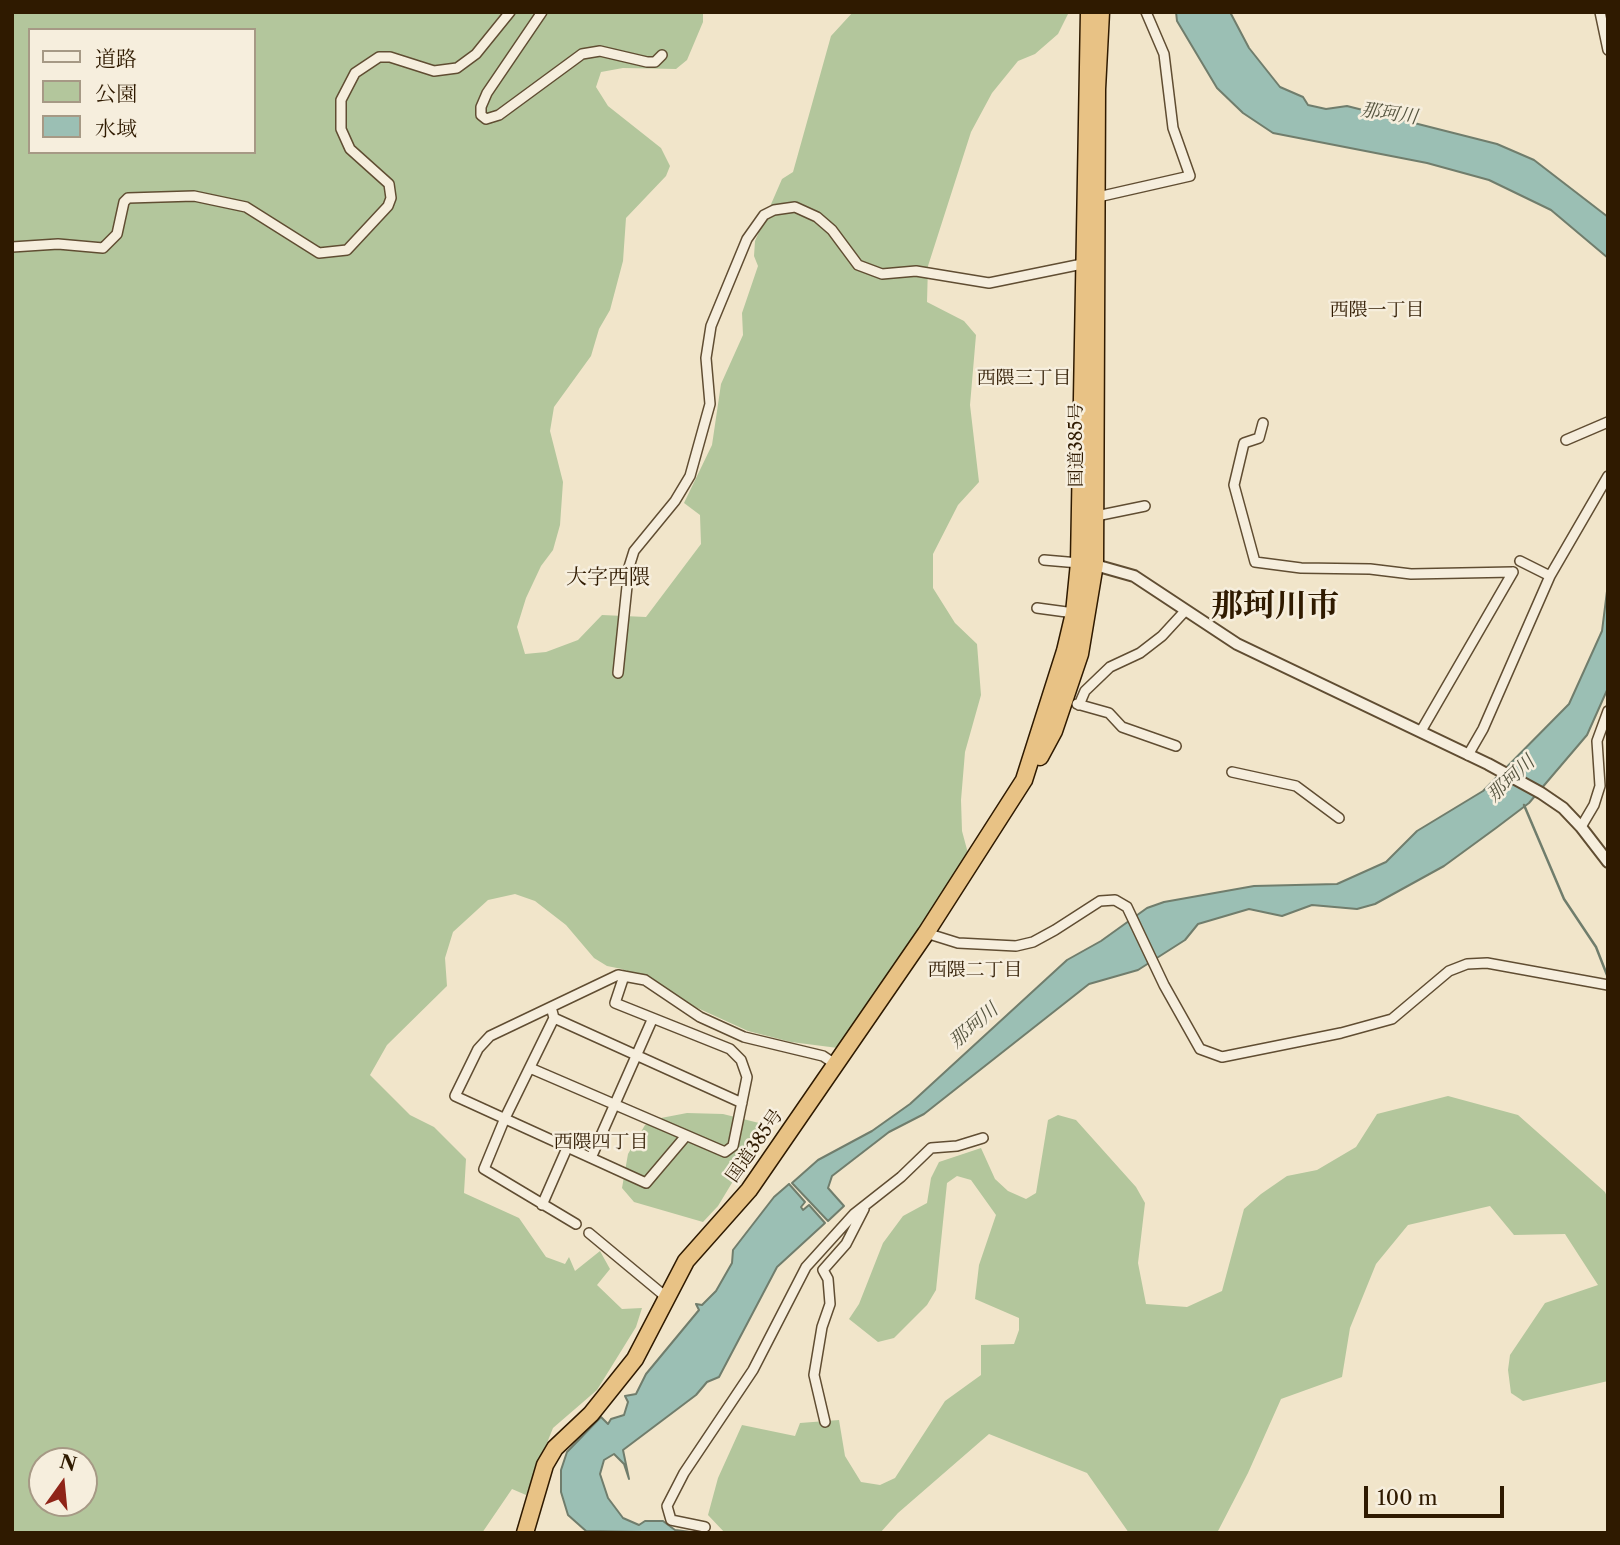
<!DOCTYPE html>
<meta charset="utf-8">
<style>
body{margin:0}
#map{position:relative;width:1620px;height:1545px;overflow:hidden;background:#f1e5ca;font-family:"Libre Caslon Text","Noto Serif JP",serif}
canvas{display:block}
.frame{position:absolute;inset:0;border:14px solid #2f1a00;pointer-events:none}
.legend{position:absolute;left:28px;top:28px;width:228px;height:126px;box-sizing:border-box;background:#f6eedd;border:2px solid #a69985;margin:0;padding:9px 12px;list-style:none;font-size:21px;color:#2f1a00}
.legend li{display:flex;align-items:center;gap:14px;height:35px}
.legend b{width:35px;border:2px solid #a69985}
.north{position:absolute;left:28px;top:1447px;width:70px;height:70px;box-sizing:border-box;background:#f6eedd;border:2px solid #a69985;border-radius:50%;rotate:15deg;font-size:19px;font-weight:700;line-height:28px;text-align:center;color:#2f1a00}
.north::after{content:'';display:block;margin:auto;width:24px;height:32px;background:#8f2418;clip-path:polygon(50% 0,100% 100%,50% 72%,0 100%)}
.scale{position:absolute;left:1364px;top:1486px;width:140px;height:32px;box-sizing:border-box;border:4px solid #2f1a00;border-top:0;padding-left:9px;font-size:21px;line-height:24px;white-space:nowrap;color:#2f1a00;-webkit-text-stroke:5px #f6eedd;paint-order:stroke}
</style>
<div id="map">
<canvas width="1620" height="1545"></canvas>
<div class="frame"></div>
<ul class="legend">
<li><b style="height:9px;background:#f6eedd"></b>道路</li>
<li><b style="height:19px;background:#b3c69c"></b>公園</li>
<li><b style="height:19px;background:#9bbfb4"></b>水域</li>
</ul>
<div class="north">N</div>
<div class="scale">100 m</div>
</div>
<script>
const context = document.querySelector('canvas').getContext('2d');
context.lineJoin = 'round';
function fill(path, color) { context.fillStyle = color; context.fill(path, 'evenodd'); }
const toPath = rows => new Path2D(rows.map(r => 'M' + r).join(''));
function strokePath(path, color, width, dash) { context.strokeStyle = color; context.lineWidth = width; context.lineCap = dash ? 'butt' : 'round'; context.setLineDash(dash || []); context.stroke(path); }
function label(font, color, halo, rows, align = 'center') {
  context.font = font + ' "Libre Caslon Text","Noto Serif JP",serif'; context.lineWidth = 5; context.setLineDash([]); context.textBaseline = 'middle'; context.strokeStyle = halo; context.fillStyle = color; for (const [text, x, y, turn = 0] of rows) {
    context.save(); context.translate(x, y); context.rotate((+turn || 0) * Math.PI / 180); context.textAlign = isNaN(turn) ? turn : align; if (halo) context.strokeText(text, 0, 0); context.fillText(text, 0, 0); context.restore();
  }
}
const green = toPath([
 [12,12,703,12,703,22,687,60,676,69,623,68,601,72,596,87,608,106,661,148,670,166,666,176,626,218,623,261,610,310,599,329,591,356,554,407,550,431,563,482,560,525,553,550,541,566,526,598,517,627,525,654,546,652,578,640,602,615,646,617,701,544,700,515,684,503,712,445,721,384,743,335,742,313,758,266,754,256,755,241,782,179,793,172,831,36,853,12,1069,12,1058,34,1035,54,1018,61,992,93,971,132,928,266,927,302,964,321,976,335,970,405,979,482,958,505,933,554,933,588,955,623,977,644,981,695,965,752,961,800,962,831,969,857,838,1048,791,1042,748,1031,660,991,622,969,607,966,594,958,566,925,535,901,515,894,488,900,453,932,445,958,447,986,387,1045,370,1075,410,1115,434,1127,466,1159,464,1193,519,1218,546,1257,565,1264,569,1257,575,1271,600,1251,610,1269,597,1285,622,1309,642,1308,636,1327,597,1390,553,1428,526,1495,512,1489,482,1533,12,1533],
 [30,30,254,30,254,152,30,152],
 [42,1461,84,1461,84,1503,42,1503],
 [1448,1096,1518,1115,1605,1192,1608,1199,1608,1381,1523,1401,1511,1393,1508,1370,1510,1355,1545,1303,1598,1285,1565,1234,1514,1235,1490,1206,1408,1225,1376,1264,1350,1328,1342,1377,1281,1399,1248,1473,1217,1533,1129,1533,1087,1473,989,1434,898,1513,880,1533,725,1533,708,1515,718,1478,742,1425,795,1436,800,1423,839,1420,845,1456,861,1482,880,1485,895,1478,945,1401,981,1375,981,1345,1014,1344,1019,1330,1019,1318,975,1299,979,1265,996,1215,971,1180,957,1176,947,1183,936,1290,927,1305,894,1338,878,1342,849,1319,859,1304,883,1243,903,1216,927,1203,931,1178,939,1162,981,1148,995,1179,1008,1191,1026,1199,1036,1193,1048,1120,1058,1115,1076,1120,1136,1187,1145,1203,1138,1263,1146,1304,1187,1307,1222,1291,1244,1209,1261,1194,1287,1176,1317,1170,1356,1147,1377,1114],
 [687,1113,723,1114,767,1125,718,1206,703,1222,634,1202,622,1188,628,1154,645,1125,661,1118]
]);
const water = toPath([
 [1176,12,1230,12,1249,48,1280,87,1303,97,1308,105,1326,109,1347,106,1497,144,1534,160,1608,217,1608,258,1551,210,1489,180,1427,163,1273,133,1243,113,1217,88,1177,21,1176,12],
 [1608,583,1608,688,1587,735,1529,803,1496,828,1444,866,1375,904,1357,909,1312,905,1282,916,1249,909,1198,924,1185,940,1138,970,1089,984,924,1114,889,1132,832,1176,828,1188,844,1206,828,1221,792,1183,818,1160,872,1131,910,1104,1067,960,1101,941,1147,908,1164,902,1254,886,1337,884,1386,862,1417,831,1483,791,1569,704,1602,631,1608,583],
 [789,1184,805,1202,801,1207,803,1210,809,1205,825,1223,777,1267,719,1377,707,1382,696,1395,623,1450,629,1479,624,1464,614,1454,604,1460,600,1474,608,1498,623,1518,639,1525,645,1521,663,1521,675,1530,699,1533,586,1531,568,1515,561,1492,561,1470,567,1452,601,1417,608,1424,611,1419,624,1415,628,1402,625,1396,636,1394,646,1374,699,1310,696,1304,702,1305,716,1291,732,1263,733,1250,774,1197,789,1184]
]);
const stream = toPath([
 [1524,805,1564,899,1596,947,1607,975]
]);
const minor = toPath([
 [542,12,487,93,481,107,481,115,486,119,499,115,582,54,600,51,647,62,655,62,662,55],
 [1600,12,1608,50],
 [1098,197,1190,176,1173,128,1164,54,1146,12],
 [12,247,58,244,103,248,117,234,124,202,128,198,194,196,246,207,319,253,347,250,388,206,391,198,389,184,350,149,341,129,341,100,355,73,379,57,390,57,434,71,457,68,476,54,510,12],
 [1263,423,1259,438,1244,443,1234,485,1255,562,1301,568,1370,569,1411,574,1513,572],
 [1566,440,1608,422],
 [1096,516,1145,506],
 [1044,560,1079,563],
 [1520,561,1550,576],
 [1037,608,1074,613],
 [618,673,629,567,634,551,675,501,690,476,710,404,706,358,711,326,747,239,764,215,774,210,795,207,817,217,832,230,858,265,882,274,916,271,989,283,1087,263],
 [1077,704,1109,713,1122,727,1176,746],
 [1079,705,1085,691,1110,667,1140,653,1162,636,1185,611],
 [1421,731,1513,572],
 [1468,755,1483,729,1550,576,1608,476],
 [1232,772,1296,786,1339,818],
 [1581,827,1594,805,1600,786,1597,741,1608,711],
 [926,933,958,943,1016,946,1033,942,1055,930,1100,901,1115,900,1127,907,1164,985,1200,1049,1222,1057,1341,1033,1392,1019,1449,971,1467,964,1487,963,1608,985],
 [551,1007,554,1018,505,1118,484,1169,576,1224],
 [554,1018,742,1103],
 [530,1068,725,1152,733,1146,747,1077,741,1060,730,1049,615,1003,624,976],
 [685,1137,646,1183,455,1096,478,1049,490,1036,618,975,645,980,700,1017,744,1037,823,1056,835,1064],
 [591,1158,652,1020],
 [542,1205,567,1148],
 [589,1233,666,1297],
 [825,1422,814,1375,822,1327,830,1304,828,1279,823,1270,846,1244,864,1209],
 [705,1527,671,1520,667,1506,684,1473,753,1370,806,1267,854,1214,901,1177,931,1148,957,1146,983,1138]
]);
const tertiary = toPath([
 [1088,563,1134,576,1237,644,1488,764,1541,793,1563,808,1581,827,1608,862]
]);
const trunk = toPath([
 [1040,757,1054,731,1080,654,1095,564,1097,89,1101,12],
 [525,1533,545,1465,555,1448,591,1414,635,1359,686,1261,749,1190,926,933,1024,780,1065,651,1074,613,1079,563,1089,12]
]);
const streetNames = [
 ["国道385号",1077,445,-90],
 ["国道385号",755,1146,-55]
];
const waterNames = [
 ["那珂川",1389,114,8],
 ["那珂川",1511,779,-43],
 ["那珂川",974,1026,-41]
];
const neighbourhoodNames = [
 ["西隈一丁目",1377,311],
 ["西隈三丁目",1024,379],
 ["西隈二丁目",975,971],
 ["西隈四丁目",601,1143]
];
const quarterNames = [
 ["大字西隈",608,578]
];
const townNames = [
 ["那珂川市",1275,607]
];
fill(green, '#b3c69c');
fill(water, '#9bbfb4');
strokePath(water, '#707d6c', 2);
strokePath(stream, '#707d6c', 2.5);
strokePath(minor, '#604d32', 12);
strokePath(tertiary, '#604d32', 14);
strokePath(trunk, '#2f1a00', 19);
strokePath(minor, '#f6eedd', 9);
strokePath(tertiary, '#f6eedd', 10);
strokePath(trunk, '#e8c285', 16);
label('18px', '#2f1a00', '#f6eedd', streetNames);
label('italic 19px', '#55543f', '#f6eedd', waterNames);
label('19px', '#2f1a00', '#f6eedd', neighbourhoodNames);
label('21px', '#2f1a00', '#f6eedd', quarterNames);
label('bold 32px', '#2f1a00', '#f6eedd', townNames);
</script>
